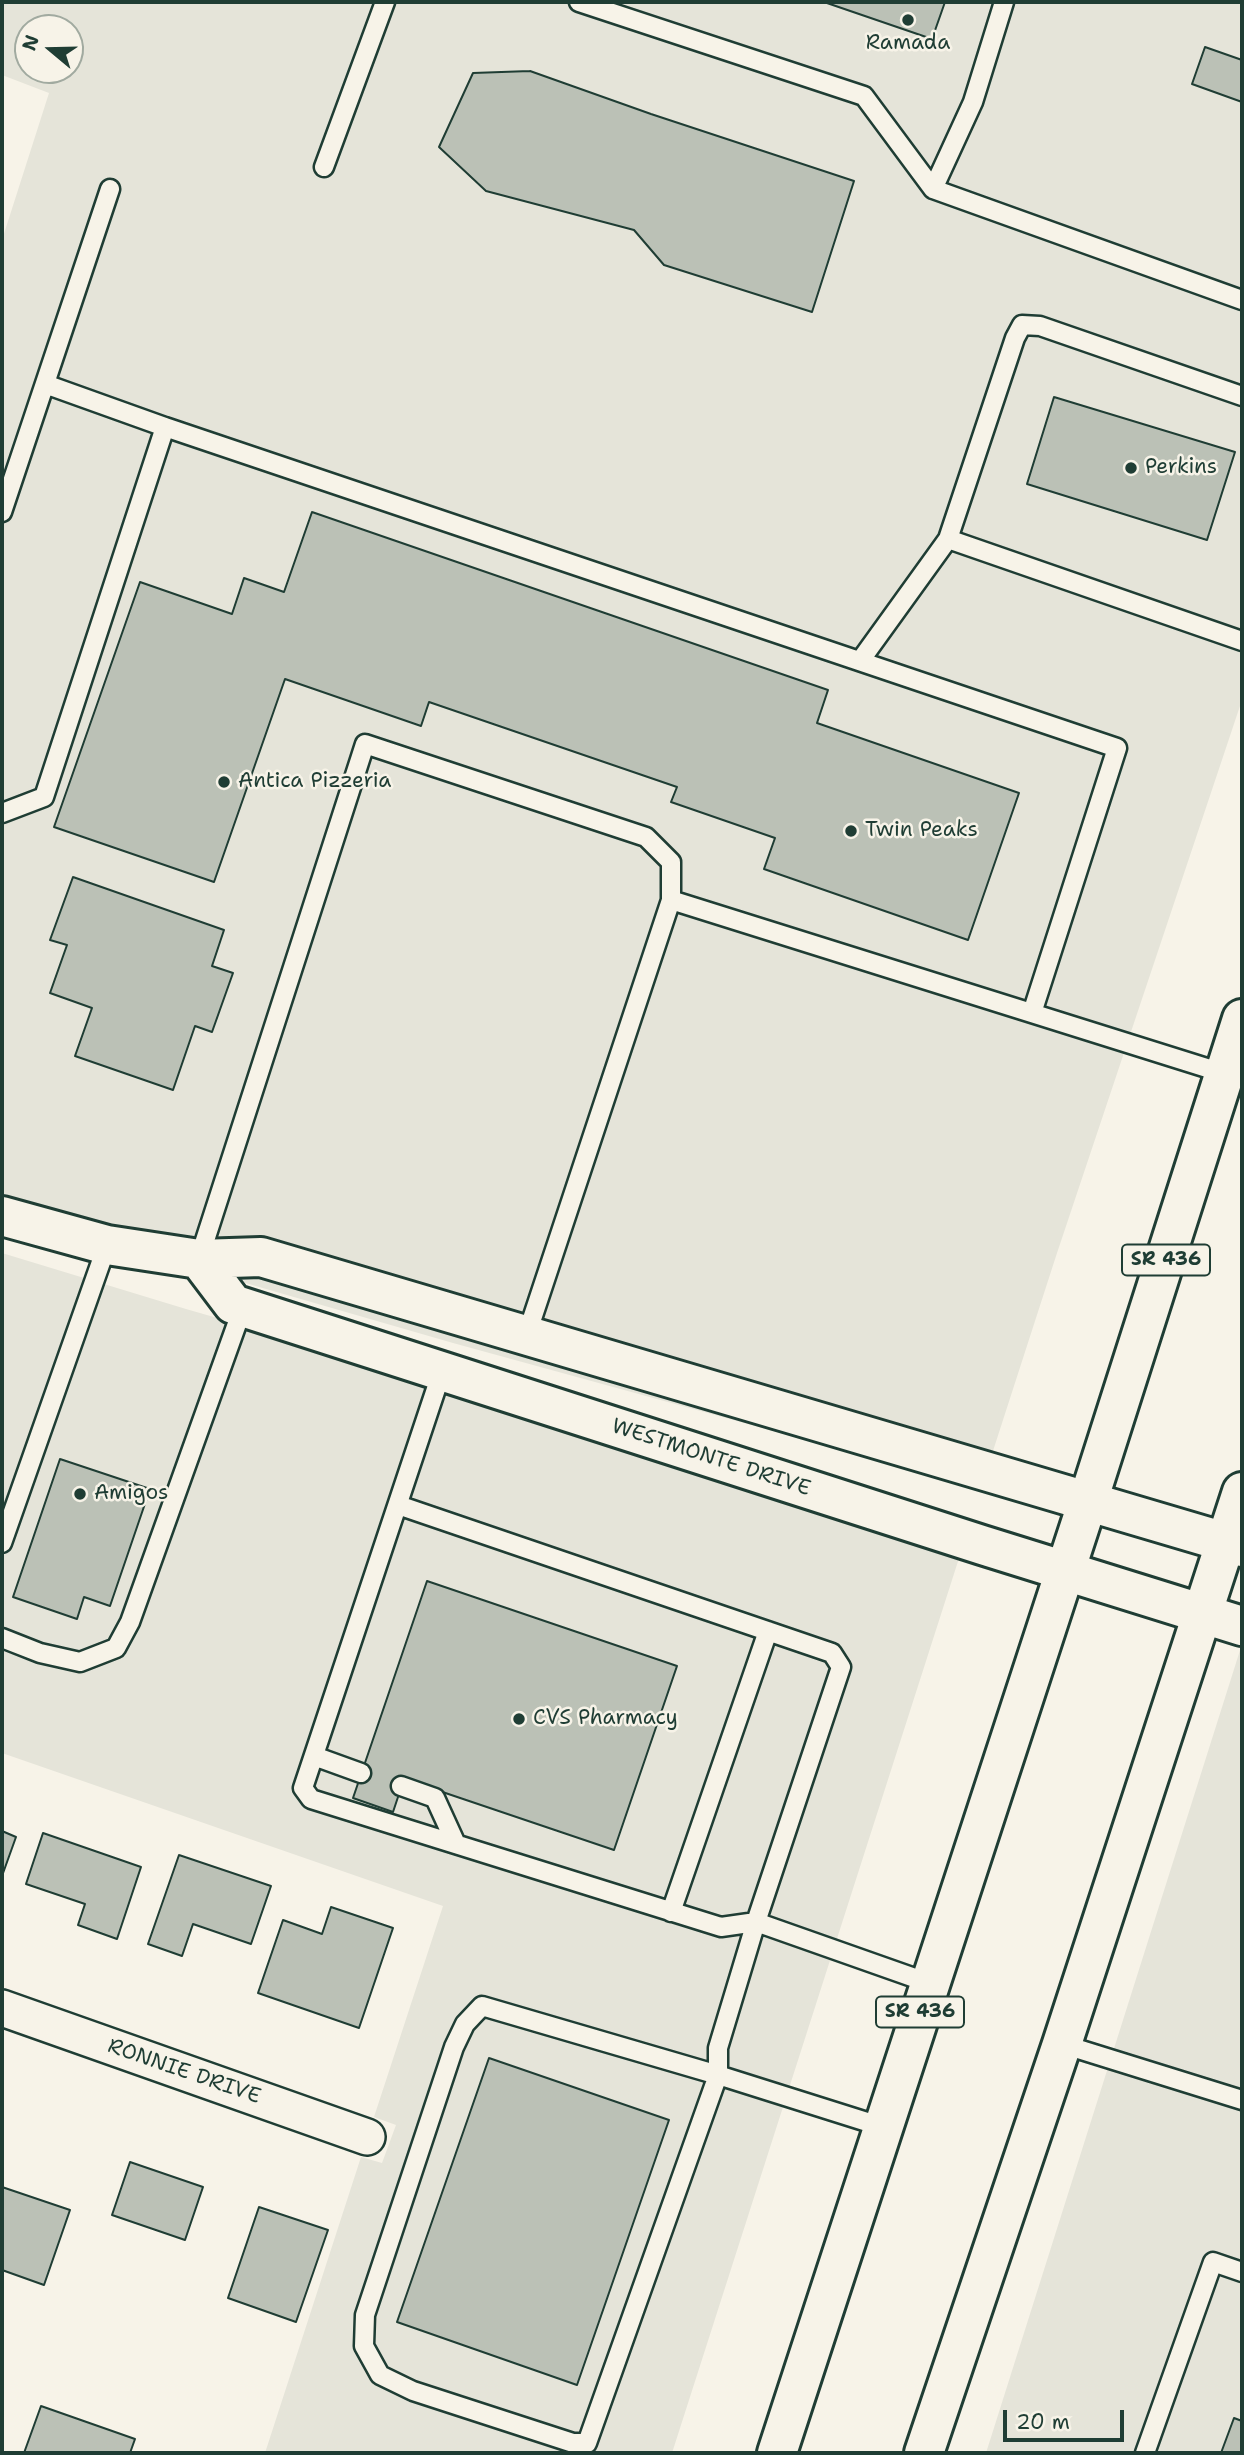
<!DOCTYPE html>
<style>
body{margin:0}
#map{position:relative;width:1244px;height:2455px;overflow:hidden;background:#f7f3e8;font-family:"Shantell Sans",sans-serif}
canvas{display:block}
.frame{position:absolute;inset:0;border:4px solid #1f3d34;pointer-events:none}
.north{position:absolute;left:14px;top:14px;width:70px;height:70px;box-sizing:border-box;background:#f7f3e8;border:2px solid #a1aaa0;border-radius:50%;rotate:289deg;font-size:19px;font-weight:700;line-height:28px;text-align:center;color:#1f3d34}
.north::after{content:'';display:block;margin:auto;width:24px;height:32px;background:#1f3d34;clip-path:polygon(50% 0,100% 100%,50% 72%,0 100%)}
.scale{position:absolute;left:1003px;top:2410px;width:121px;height:32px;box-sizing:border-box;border:4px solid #1f3d34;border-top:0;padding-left:9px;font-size:21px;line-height:24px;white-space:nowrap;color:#1f3d34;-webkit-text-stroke:5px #f7f3e8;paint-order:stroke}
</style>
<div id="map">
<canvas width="1244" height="2455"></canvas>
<div class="frame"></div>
<div class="north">N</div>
<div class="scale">20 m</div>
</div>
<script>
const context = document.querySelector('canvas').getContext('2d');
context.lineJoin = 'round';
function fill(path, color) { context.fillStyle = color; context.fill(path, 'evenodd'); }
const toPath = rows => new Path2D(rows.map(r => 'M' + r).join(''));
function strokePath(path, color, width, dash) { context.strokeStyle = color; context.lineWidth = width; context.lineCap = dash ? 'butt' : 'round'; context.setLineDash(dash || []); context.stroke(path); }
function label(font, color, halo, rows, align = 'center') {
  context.font = font + ' "Shantell Sans",sans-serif'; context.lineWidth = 5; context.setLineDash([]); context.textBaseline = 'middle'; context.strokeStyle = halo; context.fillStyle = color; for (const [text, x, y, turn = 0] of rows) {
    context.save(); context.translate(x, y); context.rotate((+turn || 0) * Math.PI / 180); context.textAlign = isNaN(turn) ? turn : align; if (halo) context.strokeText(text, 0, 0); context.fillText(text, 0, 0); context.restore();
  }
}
const built = toPath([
 [2,2,1242,2,1242,700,1057,1253,981,1488,453,1343,197,1269,2,1209,2,240,49,93,2,75],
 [28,28,70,28,70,70,28,70],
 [2,1253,186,1309,443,1383,969,1527,672,2453,265,2453,361,2157,382,2163,396,2125,374,2117,443,1906,2,1753],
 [1242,1644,1242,2453,986,2453]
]);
const building = toPath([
 [824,2,945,2,932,39,824,2],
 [1205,47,1242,60,1242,102,1192,84,1205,47],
 [530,71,651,114,854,181,812,312,664,265,634,230,486,191,439,147,473,73,530,71],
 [1054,397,1235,452,1207,540,1027,484,1054,397],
 [312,512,828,690,817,723,1019,793,968,940,764,869,775,838,671,802,677,787,429,702,421,726,285,679,214,882,54,827,140,582,232,614,244,578,284,592,312,512],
 [73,877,224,930,212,966,233,973,212,1032,195,1026,173,1090,75,1056,92,1008,50,993,67,945,50,940,73,877],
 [60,1459,150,1489,110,1606,84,1597,77,1619,13,1597,60,1459],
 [427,1581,677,1666,614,1850,404,1779,393,1812,353,1798,427,1581],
 [2,1831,16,1837,2,1876,2,1831],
 [43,1833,141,1867,117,1939,78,1925,85,1904,26,1884,43,1833],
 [179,1855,271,1886,251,1944,193,1924,182,1956,148,1944,179,1855],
 [331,1907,393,1928,359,2028,258,1993,283,1920,322,1934,331,1907],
 [489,2058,669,2120,577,2385,397,2322,489,2058],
 [130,2162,203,2187,185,2240,112,2215,130,2162],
 [2,2187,70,2210,44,2285,2,2270,2,2187],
 [259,2207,328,2230,296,2322,228,2298,259,2207],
 [41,2406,135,2439,130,2453,24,2453,41,2406],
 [1234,2418,1242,2421,1242,2453,1221,2453,1234,2418]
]);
const service = toPath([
 [579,2,864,96,933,189,1242,300],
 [324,167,385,2],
 [933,189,973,102,1004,2],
 [45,384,165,427],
 [1242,396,1040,326,1022,325,1015,338,948,539,1242,641],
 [2,512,110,189],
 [860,661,948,539],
 [2,813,44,797,165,427,1117,748,1032,1013],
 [199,1259,365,744,646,837,671,862,671,900],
 [527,1334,671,900,1226,1074],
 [442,1371,303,1788,311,1799,721,1927,756,1922,929,1983],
 [398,1505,832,1653,841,1667,756,1922,718,2048,718,2075,482,2006,465,2024,454,2047,365,2315,364,2346,380,2375,413,2391,573,2443,587,2443,718,2075,883,2127],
 [2,1543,107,1245],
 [2,1638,40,1653,80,1662,116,1648,130,1622,243,1307],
 [314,1756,361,1773],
 [401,1786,435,1798,456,1844],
 [671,1912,768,1631],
 [1062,2044,1242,2100],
 [1145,2453,1213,2262,1242,2272]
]);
const minor = toPath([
 [2,2008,367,2137]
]);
const tertiary = toPath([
 [2,1216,107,1245,199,1259,261,1257,1242,1547],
 [199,1259,233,1304,982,1545,1242,1626]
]);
const primary = toPath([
 [777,2453,1088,1501,1242,1019],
 [924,2453,1062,2044,1242,1492]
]);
const markers = [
 [908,20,7,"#1f3d34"],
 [1131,468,7,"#1f3d34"],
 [224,782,7,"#1f3d34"],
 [851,831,7,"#1f3d34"],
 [80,1494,7,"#1f3d34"],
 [519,1719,7,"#1f3d34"]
];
const shields = [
 [1166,1260,88],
 [920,2012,88]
];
const shieldNames = [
 ["SR 436",1166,1260],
 ["SR 436",920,2012]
];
const poiNames = [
 ["Ramada",908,44,"center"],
 ["Perkins",1145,468],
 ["Antica Pizzeria",238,782],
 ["Twin Peaks",865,831],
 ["Amigos",94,1494],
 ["CVS Pharmacy",533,1719]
];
const streetNames = [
 ["WESTMONTE DRIVE",711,1458,18],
 ["RONNIE DRIVE",184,2072,19]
];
fill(built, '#e5e4d9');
fill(building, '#bbc1b6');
strokePath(building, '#1f3d34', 2);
strokePath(service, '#1f3d34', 23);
strokePath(minor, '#1f3d34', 40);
strokePath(tertiary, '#1f3d34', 44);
strokePath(primary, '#1f3d34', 44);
strokePath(service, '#f7f3e8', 18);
strokePath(minor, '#f7f3e8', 35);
strokePath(tertiary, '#f7f3e8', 38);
strokePath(primary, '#f7f3e8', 38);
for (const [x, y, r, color] of markers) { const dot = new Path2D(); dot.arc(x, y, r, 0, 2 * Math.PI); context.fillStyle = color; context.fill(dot); strokePath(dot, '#f7f3e8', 2.5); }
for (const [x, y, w] of shields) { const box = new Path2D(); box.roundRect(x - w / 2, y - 15.5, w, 31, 5); context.fillStyle = '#f7f3e8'; context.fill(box); strokePath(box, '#1f3d34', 2); }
label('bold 19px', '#1f3d34', null, shieldNames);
label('21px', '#1f3d34', '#f7f3e8', poiNames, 'left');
label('21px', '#1f3d34', '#f7f3e8', streetNames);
</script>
